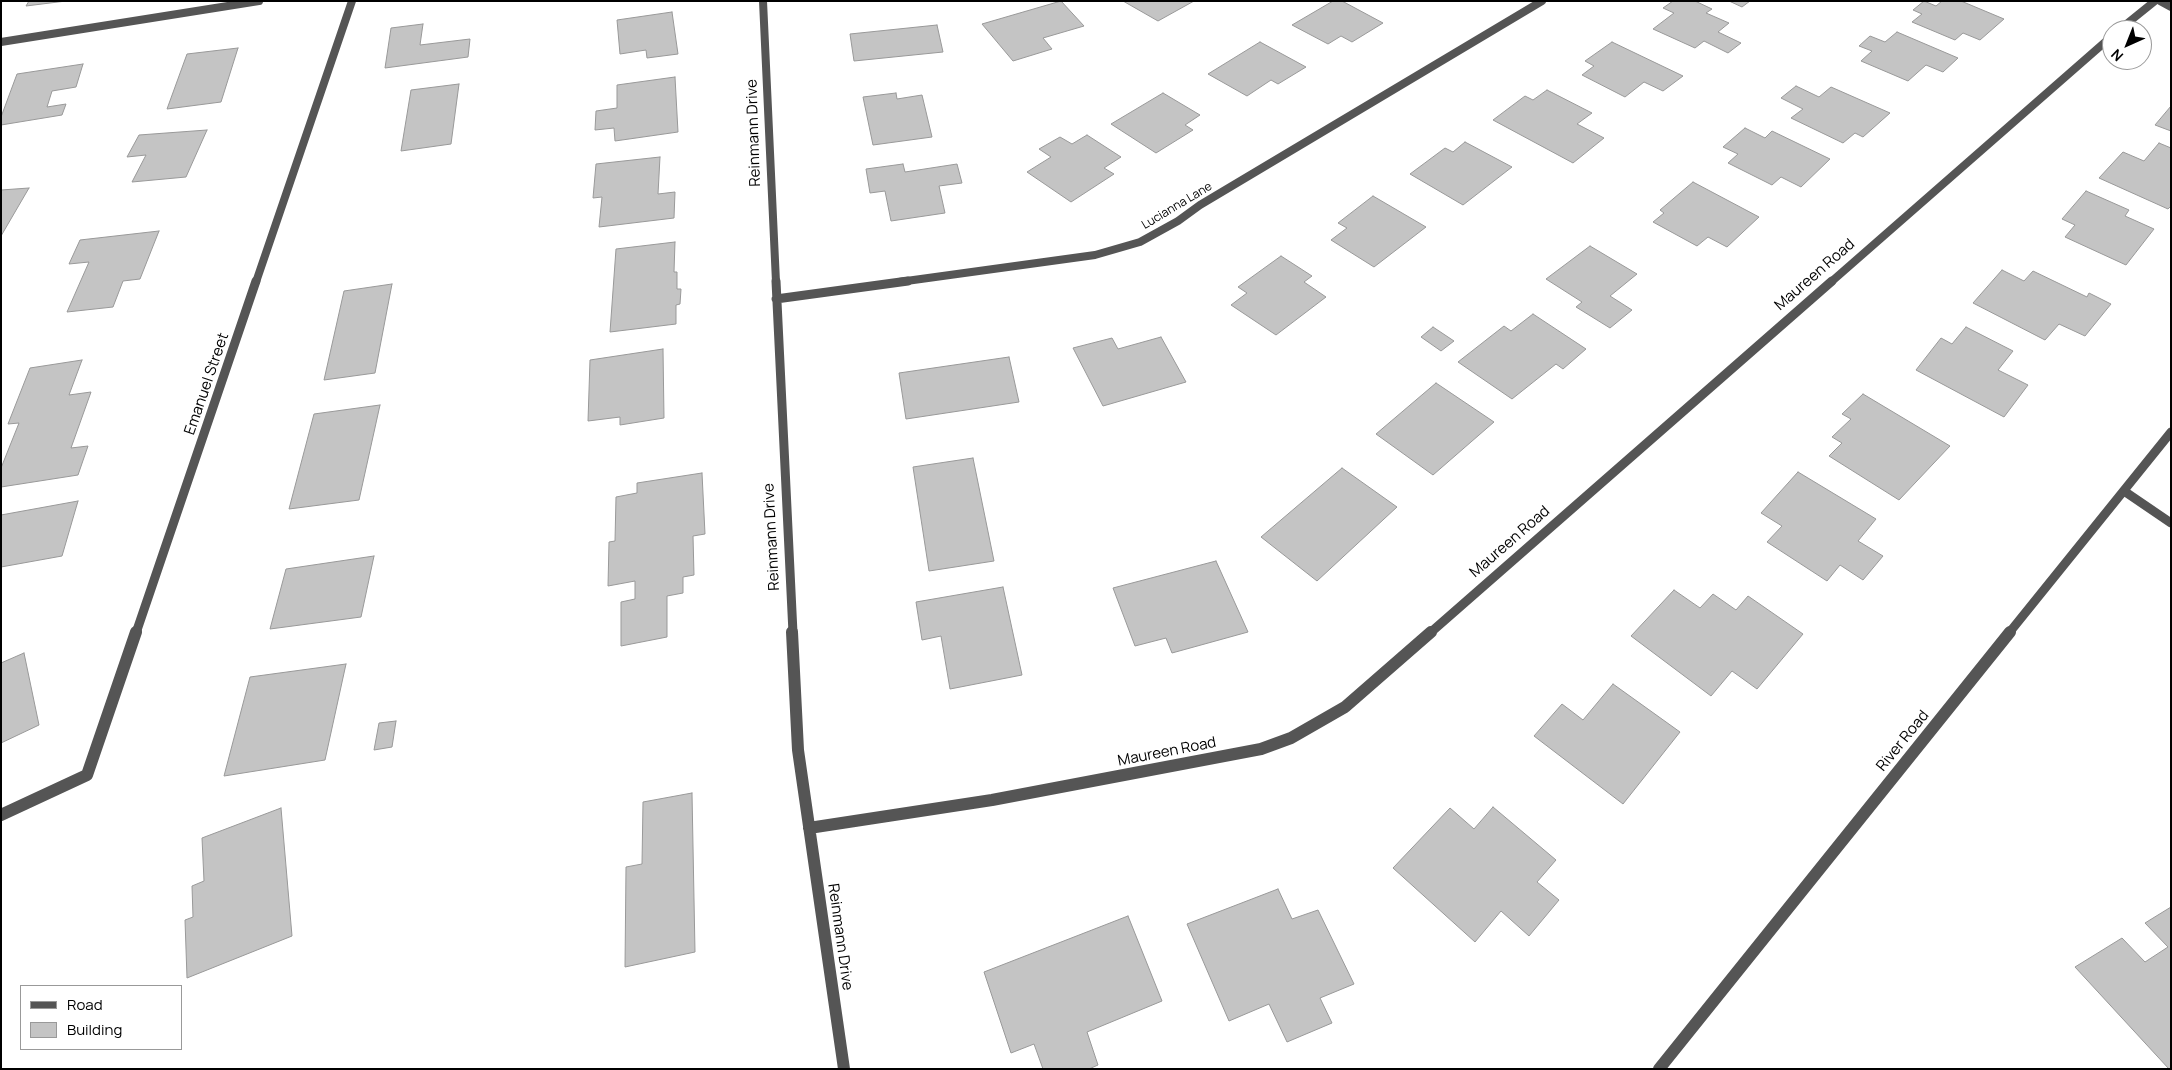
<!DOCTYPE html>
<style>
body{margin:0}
#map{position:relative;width:2172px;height:1070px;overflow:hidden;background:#fff;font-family:Manrope,sans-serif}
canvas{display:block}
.frame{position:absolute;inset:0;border:2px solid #000;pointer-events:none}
.legend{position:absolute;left:20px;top:985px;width:162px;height:65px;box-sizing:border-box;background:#fff;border:1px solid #999;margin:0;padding:6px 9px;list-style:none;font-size:15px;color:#000}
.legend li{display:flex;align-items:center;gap:10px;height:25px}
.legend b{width:25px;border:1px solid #999}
.north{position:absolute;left:2102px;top:20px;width:50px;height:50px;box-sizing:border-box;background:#fff;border:1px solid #999;border-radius:50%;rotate:224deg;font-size:14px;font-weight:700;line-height:20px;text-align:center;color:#000}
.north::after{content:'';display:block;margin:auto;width:18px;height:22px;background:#000;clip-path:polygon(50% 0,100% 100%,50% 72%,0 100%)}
</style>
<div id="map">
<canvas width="2172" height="1070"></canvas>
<div class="frame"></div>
<ul class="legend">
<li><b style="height:6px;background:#555"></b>Road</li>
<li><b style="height:14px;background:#c4c4c4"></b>Building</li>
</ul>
<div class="north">N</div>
</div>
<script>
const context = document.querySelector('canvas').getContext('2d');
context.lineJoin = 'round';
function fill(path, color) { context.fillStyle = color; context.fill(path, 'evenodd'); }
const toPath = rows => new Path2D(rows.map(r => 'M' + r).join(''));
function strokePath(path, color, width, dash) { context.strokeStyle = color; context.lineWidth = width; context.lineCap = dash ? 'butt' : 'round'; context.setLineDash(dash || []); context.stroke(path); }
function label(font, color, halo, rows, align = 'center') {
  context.font = font + ' Manrope,sans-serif'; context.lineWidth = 4; context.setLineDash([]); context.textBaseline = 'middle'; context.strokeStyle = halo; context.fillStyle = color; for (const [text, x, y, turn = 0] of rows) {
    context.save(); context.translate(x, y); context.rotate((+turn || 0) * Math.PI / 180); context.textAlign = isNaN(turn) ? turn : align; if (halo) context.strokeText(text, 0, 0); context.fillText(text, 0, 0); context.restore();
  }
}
const building = toPath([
 [29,1,66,1,26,6,29,1],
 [1061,1,1084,26,1043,38,1052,49,1013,61,982,24,1061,1],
 [1123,1,1194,1,1158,21,1123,1],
 [1333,1,1342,1,1383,23,1352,42,1341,36,1328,44,1292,25,1333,1],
 [1673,1,1695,1,1712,9,1706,13,1729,23,1718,32,1741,43,1728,53,1704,41,1695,48,1653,29,1674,13,1663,8,1673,1],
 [1729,1,1750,1,1742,7,1729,1],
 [1924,1,1936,6,1942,1,1961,1,2004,19,1980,40,1963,33,1955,40,1912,22,1922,14,1913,10,1924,1],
 [672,12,678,54,647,58,646,50,620,54,617,20,672,12],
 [423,24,420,45,470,39,468,57,385,68,391,28,423,24],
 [937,25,943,52,854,61,850,34,937,25],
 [1897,32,1958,58,1943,72,1926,65,1908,81,1861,61,1872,51,1859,46,1870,36,1885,42,1897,32],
 [1260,42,1306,67,1278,84,1271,80,1247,96,1208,74,1260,42],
 [1612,42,1683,76,1663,91,1644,82,1625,97,1582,75,1594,66,1585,61,1612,42],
 [238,48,221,102,167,109,187,54,238,48],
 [83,64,76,87,52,91,47,107,66,104,62,115,1,125,1,117,17,74,83,64],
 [675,77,678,132,615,141,614,128,595,130,596,111,617,108,617,85,675,77],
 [459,84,451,144,401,151,411,90,459,84],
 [1796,86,1819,97,1831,87,1890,113,1863,137,1855,133,1843,143,1791,118,1803,109,1781,98,1796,86],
 [1547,90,1592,113,1577,124,1604,138,1573,163,1493,120,1525,96,1533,100,1547,90],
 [896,93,897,99,922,95,932,137,873,145,863,97,896,93],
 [1163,93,1200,115,1185,125,1193,130,1156,153,1111,124,1163,93],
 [2171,106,2171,131,2155,125,2171,106],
 [1745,128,1765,138,1772,131,1830,159,1801,187,1781,177,1772,185,1728,163,1738,154,1723,147,1745,128],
 [207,130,186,177,132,182,146,155,127,157,139,135,207,130],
 [1087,135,1121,157,1104,168,1114,174,1071,202,1027,172,1051,157,1039,149,1060,137,1072,144,1087,135],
 [1465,142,1512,167,1463,205,1410,174,1445,148,1453,152,1465,142],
 [2159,143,2171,148,2171,206,2168,209,2099,178,2123,152,2144,161,2159,143],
 [660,157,658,194,675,192,674,218,599,227,602,197,593,198,596,164,660,157],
 [903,164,905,172,957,164,962,183,939,186,945,213,891,221,885,191,870,193,866,169,903,164],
 [1693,182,1759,217,1727,247,1708,237,1697,246,1653,222,1664,213,1660,210,1693,182],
 [29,188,1,236,1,190,29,188],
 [2086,191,2129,210,2125,216,2154,229,2126,265,2065,237,2075,225,2062,219,2086,191],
 [1373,196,1426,227,1374,267,1331,240,1347,228,1338,223,1373,196],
 [159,231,140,279,123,281,113,307,67,312,89,262,69,264,80,240,159,231],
 [675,242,674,272,677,272,677,289,681,289,680,304,676,305,676,324,610,332,616,249,675,242],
 [1590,246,1637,274,1610,296,1632,310,1610,328,1576,307,1582,302,1546,279,1590,246],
 [1281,256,1312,276,1304,282,1326,297,1276,335,1231,305,1247,293,1238,287,1281,256],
 [2002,270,2024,281,2033,271,2087,297,2089,293,2111,304,2085,336,2059,324,2045,340,1973,303,2002,270],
 [392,284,375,373,324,380,344,291,392,284],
 [1533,314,1586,349,1563,369,1556,364,1512,399,1458,362,1504,326,1511,331,1533,314],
 [1433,327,1454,341,1441,351,1421,337,1433,327],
 [1966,327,2013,351,1998,370,2028,385,2004,417,1916,370,1941,338,1952,344,1966,327],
 [1161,337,1186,382,1103,406,1073,348,1112,338,1118,349,1161,337],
 [663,349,664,418,620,425,620,417,588,421,590,360,663,349],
 [1009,357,1019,402,906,419,899,373,1009,357],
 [82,360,69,395,91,392,71,448,88,446,78,475,1,487,1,468,19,423,8,424,30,368,82,360],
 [1436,383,1494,422,1433,475,1376,434,1436,383],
 [1863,394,1950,446,1899,500,1829,456,1842,443,1832,437,1851,419,1842,414,1863,394],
 [380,405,359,500,289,509,314,414,380,405],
 [973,458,994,561,929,571,913,467,973,458],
 [1342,468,1397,507,1317,581,1261,537,1342,468],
 [1798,472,1876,519,1858,541,1883,556,1863,580,1840,565,1827,581,1767,542,1782,526,1761,513,1798,472],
 [702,473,705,534,693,536,694,575,683,577,683,593,667,596,667,637,621,646,621,602,635,599,635,581,608,586,609,542,615,541,616,497,637,493,637,483,702,473],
 [78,501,62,556,1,567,1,515,78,501],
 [374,556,361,617,270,629,286,569,374,556],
 [1216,561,1248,632,1172,653,1166,638,1135,646,1113,588,1216,561],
 [1003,587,1022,675,950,689,941,636,922,640,916,602,1003,587],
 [1674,590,1700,608,1713,594,1736,610,1748,596,1803,634,1757,689,1732,671,1711,696,1631,636,1674,590],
 [24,653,39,725,1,743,1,663,24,653],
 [346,664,325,760,224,776,250,677,346,664],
 [1613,684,1680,732,1623,804,1534,736,1562,704,1583,720,1613,684],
 [396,721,392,747,374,750,379,723,396,721],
 [692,793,695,952,625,967,626,867,642,864,643,802,692,793],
 [1493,807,1556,860,1537,882,1559,900,1529,936,1501,911,1475,942,1393,868,1450,808,1474,829,1493,807],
 [281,808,292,936,187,978,185,920,193,917,192,886,204,881,202,838,281,808],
 [1278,889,1292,919,1318,910,1354,984,1320,998,1332,1023,1287,1042,1269,1004,1229,1021,1187,924,1278,889],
 [2171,907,2171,1069,2169,1069,2075,967,2122,938,2145,962,2168,947,2145,923,2171,907],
 [1128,916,1162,1001,1087,1032,1098,1065,1089,1069,1043,1069,1034,1044,1011,1053,984,972,1128,916]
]);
const service = toPath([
 [2124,491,2171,523]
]);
const minorFar2 = toPath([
 [763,1,776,282],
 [2160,1,2171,7],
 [2119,30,2155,1],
 [1,42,259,1],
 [256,282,352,1],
 [899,282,1095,255,1140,242,1178,221,1200,205,1542,1],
 [1831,282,2112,36]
]);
const minorFar1 = toPath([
 [776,281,793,633],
 [776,299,908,281],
 [136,633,256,281],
 [1430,633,1832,281]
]);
const minor = toPath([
 [792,632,798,750,844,1069],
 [1,815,87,775,136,632],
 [809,828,992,800,1261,749,1291,738,1345,707,1431,632]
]);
const tertiaryFar1 = toPath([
 [2009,633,2171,432]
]);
const tertiary = toPath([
 [1659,1069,2010,632]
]);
const farStreetnames = [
 ["Lucianna Lane",1177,206,-31]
];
const streetNames = [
 ["Reinmann Drive",754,133,-92],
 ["Maureen Road",1815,275,-41],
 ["Emanuel Street",207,384,-71],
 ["Reinmann Drive",772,537,-93],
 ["Maureen Road",1510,542,-41],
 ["River Road",1903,741,-51],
 ["Maureen Road",1167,752,-11],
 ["Reinmann Drive",840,937,82]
];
fill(building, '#c4c4c4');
strokePath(building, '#999', 1);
strokePath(service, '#555', 9);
strokePath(minorFar2, '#555', 8);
strokePath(minorFar1, '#555', 9);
strokePath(minor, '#555', 12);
strokePath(tertiaryFar1, '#555', 9);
strokePath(tertiary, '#555', 12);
label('12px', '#000', '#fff', farStreetnames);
label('15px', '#000', '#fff', streetNames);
</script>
